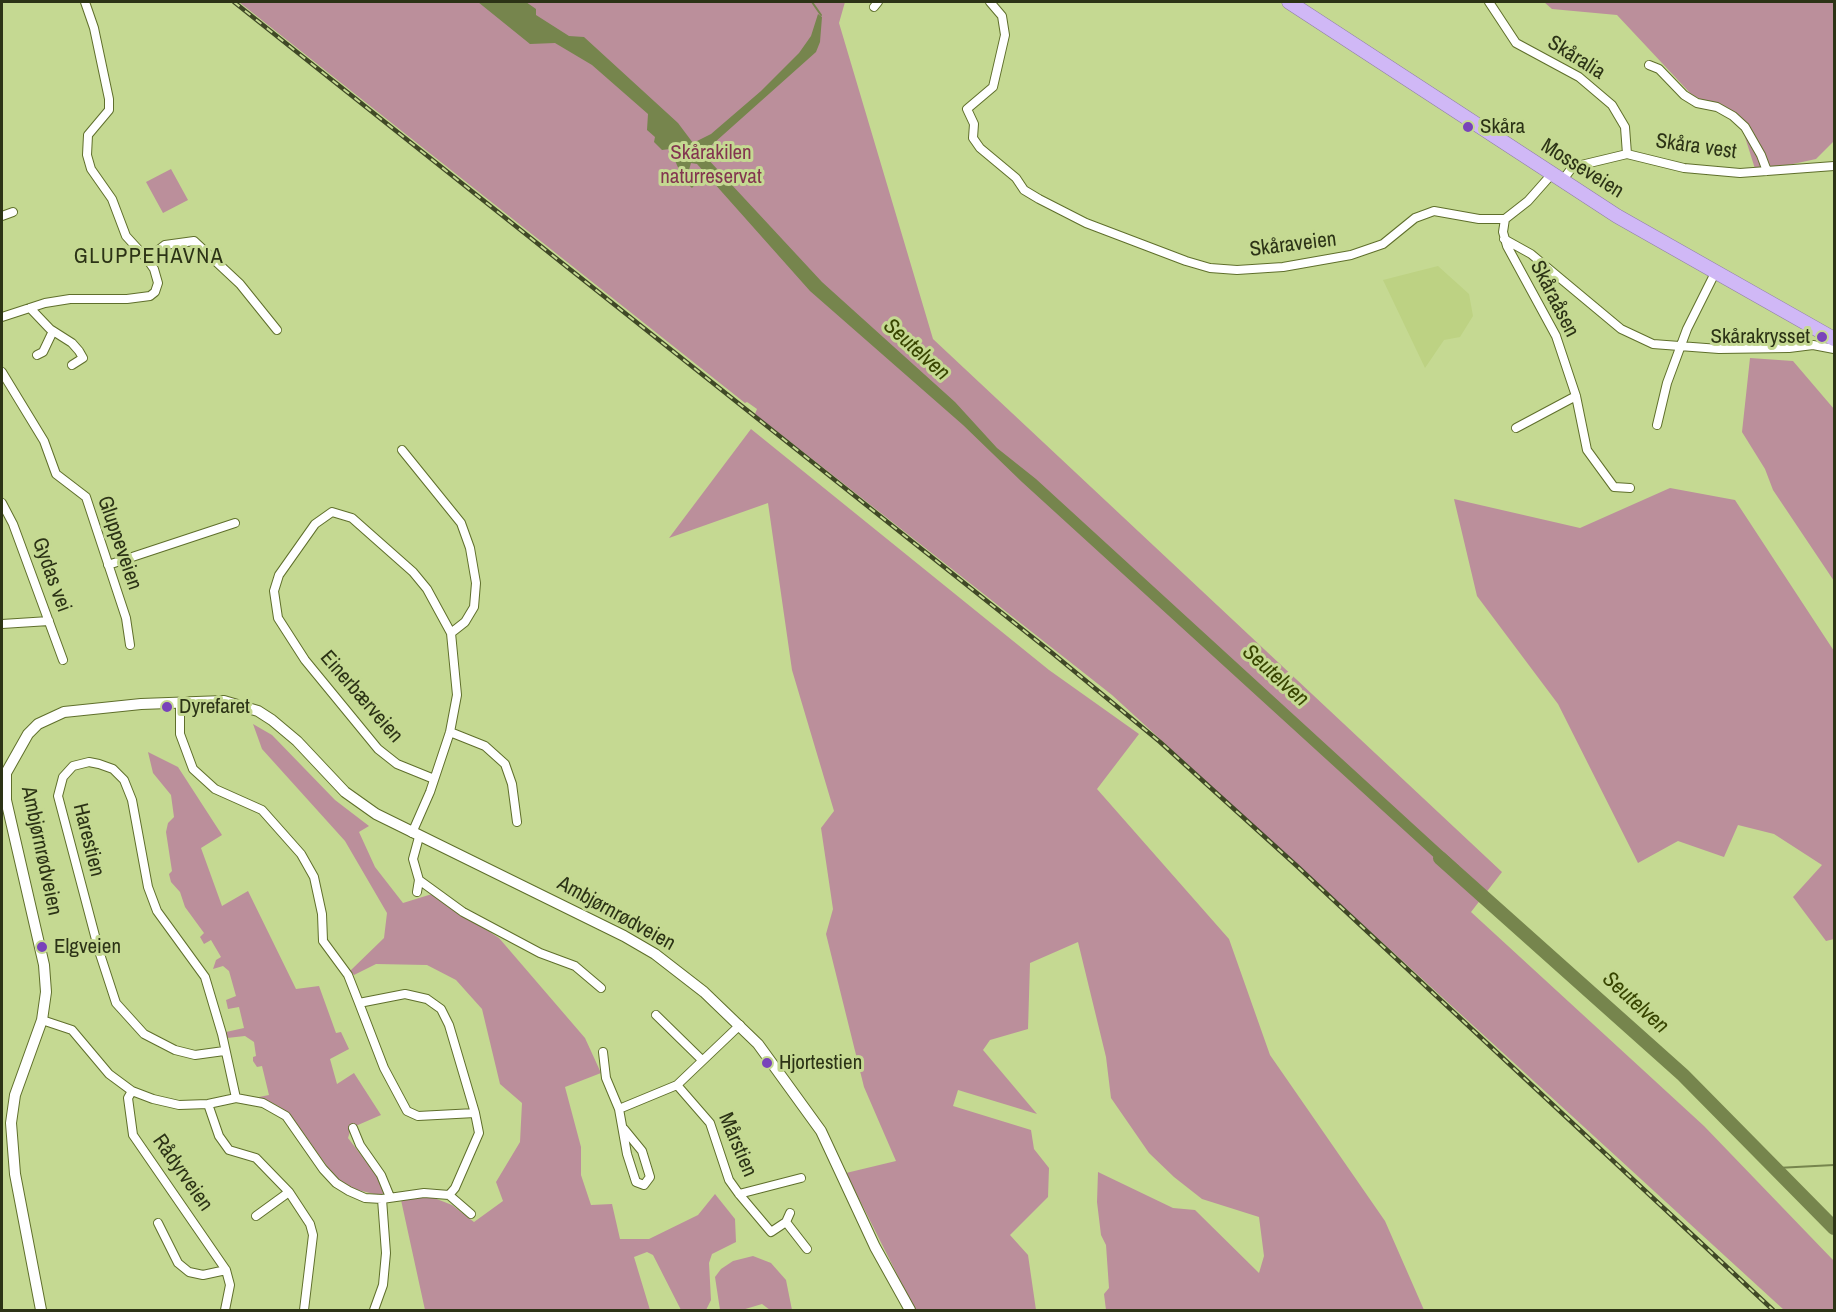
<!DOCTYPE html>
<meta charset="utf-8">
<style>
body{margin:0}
#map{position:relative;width:1836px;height:1312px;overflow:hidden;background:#c5d992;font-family:"Archivo Narrow",sans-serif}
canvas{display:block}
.frame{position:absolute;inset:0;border:3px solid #2c3316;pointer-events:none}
</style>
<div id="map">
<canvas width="1836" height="1312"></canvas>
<div class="frame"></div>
</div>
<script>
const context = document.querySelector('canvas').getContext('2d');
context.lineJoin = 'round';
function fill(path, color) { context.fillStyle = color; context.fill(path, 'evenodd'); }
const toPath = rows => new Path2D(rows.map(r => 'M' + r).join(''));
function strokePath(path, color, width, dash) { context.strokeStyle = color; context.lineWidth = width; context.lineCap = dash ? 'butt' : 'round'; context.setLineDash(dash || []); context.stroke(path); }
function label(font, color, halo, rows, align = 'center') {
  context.font = font + ' "Archivo Narrow",sans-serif'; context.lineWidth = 6; context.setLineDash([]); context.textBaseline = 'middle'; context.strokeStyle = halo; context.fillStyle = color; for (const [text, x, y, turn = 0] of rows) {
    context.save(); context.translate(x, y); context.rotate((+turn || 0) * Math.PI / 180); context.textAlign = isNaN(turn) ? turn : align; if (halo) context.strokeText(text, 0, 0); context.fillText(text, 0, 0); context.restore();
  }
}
const built = toPath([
 [1438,266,1469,294,1473,316,1460,337,1444,340,1425,368,1383,280]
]);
const green = toPath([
 [239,2,845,2,839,23,933,339,1502,872,1471,912,1704,1126,1834,1261,1834,1310,1784,1310,1112,695,755,414,757,409,747,402,745,403],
 [1544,2,1834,2,1834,141,1816,159,1756,172,1740,121,1691,94,1617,15,1552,9],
 [171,169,188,200,163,213,146,182],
 [1750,358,1793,361,1834,409,1834,581,1773,490,1765,469,1742,432],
 [751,429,1049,670,1139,734,1097,789,1229,939,1270,1055,1385,1221,1424,1310,1106,1310,1104,1294,1109,1288,1106,1245,1101,1235,1097,1202,1098,1172,1173,1208,1195,1210,1259,1273,1264,1256,1259,1217,1202,1199,1174,1177,1149,1153,1111,1098,1106,1057,1078,942,1030,963,1028,1029,990,1040,983,1050,1037,1114,958,1090,953,1106,1031,1130,1034,1149,1049,1168,1048,1197,1010,1235,1028,1255,1036,1310,915,1310,846,1173,896,1161,864,1087,826,934,833,909,821,828,834,811,792,670,768,503,669,538],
 [1670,488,1735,500,1834,651,1834,939,1826,941,1793,897,1822,865,1774,834,1738,825,1724,857,1678,841,1638,863,1558,704,1477,596,1454,499,1580,528],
 [253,724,272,735,335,800,369,826,359,832,375,867,403,903,432,894,499,938,585,1038,601,1073,565,1087,581,1147,581,1175,591,1205,612,1204,620,1239,649,1239,698,1215,715,1194,735,1219,736,1242,712,1254,709,1263,711,1300,706,1310,681,1310,653,1255,647,1252,634,1257,650,1310,425,1310,401,1200,429,1196,452,1205,474,1222,503,1201,496,1182,520,1142,522,1103,500,1084,482,1009,456,980,427,965,376,964,354,975,350,971,384,938,387,913,345,841,262,749],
 [148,752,178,767,222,835,201,848,222,906,248,891,296,989,319,986,336,1033,341,1032,349,1049,330,1059,337,1084,354,1073,381,1115,351,1128,348,1138,379,1178,386,1193,378,1195,350,1188,334,1176,289,1113,276,1105,254,1098,269,1095,262,1066,257,1067,253,1061,253,1057,256,1056,254,1042,245,1036,227,1038,226,1032,244,1028,239,1007,228,1009,226,1000,236,996,229,971,223,966,213,969,216,960,221,957,211,940,204,944,200,937,204,933,185,907,180,892,171,882,169,874,172,871,166,832,168,823,174,817,171,795,153,773],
 [753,1256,771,1263,786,1280,792,1310,770,1310,762,1304,742,1310,720,1310,715,1277,721,1269,733,1261]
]);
const water = toPath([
 [478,2,526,2,536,9,536,15,569,36,584,37,678,123,693,143,711,134,761,91,799,53,811,36,818,14,822,17,820,42,816,52,705,151,705,156,822,282,955,402,997,448,1036,479,1459,866,1451,873,1022,482,963,425,810,291,697,164,691,163,689,170,698,181,692,188,683,179,670,149,662,150,654,142,655,137,647,130,648,114,592,65,555,43,530,44]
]);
const stream = toPath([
 [812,2,821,15],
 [1777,1168,1834,1165]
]);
const river = toPath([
 [1440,858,1683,1075,1834,1228]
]);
const minor = toPath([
 [990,2,1002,16,1005,35,993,87,967,109,974,124,973,138,980,148,1016,178,1024,190,1039,199,1086,223,1186,261,1210,268,1237,270,1283,267,1351,255,1383,244,1415,218,1434,211,1479,219,1505,219,1528,201,1551,175],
 [1489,2,1516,43,1579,77,1612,105,1625,127,1627,154],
 [874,7,878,2],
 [1649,65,1659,69,1684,95,1697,103,1717,107,1733,116,1745,127,1761,155,1767,171],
 [1562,181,1571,169,1577,166,1627,154,1684,168,1740,173,1834,166],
 [2,216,13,212],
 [1505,219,1503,232,1507,246,1556,336,1576,396,1587,450,1614,487,1630,488],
 [1504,239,1531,254,1621,329,1653,344,1719,349,1789,348,1813,345,1834,349],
 [147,259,165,245,194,241,240,284,277,330],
 [30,308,50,329,72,343,79,351,83,358,72,365],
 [2,317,45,303,70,299,127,299,150,296,155,292,158,283,154,269,147,259,126,236,112,199,91,169,87,155,88,135,109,110,109,99,94,28,85,2],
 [37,355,43,352,53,331],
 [2,372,44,441,56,474,86,497,126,618,130,645],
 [1657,425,1667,383,1687,329,1715,273],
 [1516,428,1576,396],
 [402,450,461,523,470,548,476,583,474,607,465,622,451,633],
 [2,503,13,524,63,660],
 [108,565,235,523],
 [2,624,49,621],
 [180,702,180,734,193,769,215,789,262,810,301,854,314,877,322,914,323,941,348,975,359,1003],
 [450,732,485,746,505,764,512,784,517,822],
 [412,833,430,792,450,732,457,695,451,633,427,589,413,572,352,518,332,512,315,524,279,575,274,591,278,618,305,660,378,749,397,764,434,779],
 [419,880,463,912,540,953,575,966,601,988],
 [417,892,419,880,413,859,419,837],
 [656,1015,702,1060],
 [42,1020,72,1030,109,1074,132,1091,153,1099,179,1105,208,1104,236,1098,263,1103,286,1116,323,1169,336,1183,349,1191,365,1198,382,1199,424,1193,449,1195,471,1214],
 [224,1051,195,1055,175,1050,144,1034,116,1003,99,951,58,796,63,777,73,766,89,762,99,764,113,769,124,780,132,800,148,887,157,911,205,977,222,1034,236,1098],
 [603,1052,606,1078,619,1109],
 [677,1085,710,1123,729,1180,739,1194,771,1232,786,1222,807,1249],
 [132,1091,128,1098,133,1135,226,1270,230,1285,225,1310],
 [208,1104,219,1136,229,1150,256,1158,289,1192,310,1224,313,1235,304,1310],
 [353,1128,360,1145,381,1175,390,1197],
 [624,1129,642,1151,650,1177,644,1185,636,1182,627,1154,619,1109,677,1085,740,1025],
 [739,1194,801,1178],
 [449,1195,455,1188,479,1133,475,1113,449,1025,441,1009,427,999,405,994,359,1003,384,1068,407,1111,418,1116,475,1113],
 [256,1216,289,1192],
 [786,1222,790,1213],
 [158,1223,178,1263,189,1272,203,1275,226,1270],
 [374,1310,383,1285,386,1253,382,1199]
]);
const tertiary = toPath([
 [41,1310,15,1174,11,1123,15,1095,42,1020,46,992,44,965,6,800,6,773,28,734,38,724,64,712,141,704,224,701,258,711,272,720,297,741,345,792,376,814,624,936,655,954,704,992,758,1044,821,1131,875,1247,910,1310]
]);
const trunk = toPath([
 [1289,2,1617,216,1834,339]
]);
const rail = toPath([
 [234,2,1051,652,1160,742,1298,867,1773,1310]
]);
const markers = [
 [1468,127,6,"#7943ba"],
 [1822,337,6,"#7943ba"],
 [167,707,6,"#7943ba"],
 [42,947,6,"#7943ba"],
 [767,1063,6,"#7943ba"]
];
const streetNames = [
 ["Skåralia",1576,58,32],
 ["Skåra vest",1696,147,8],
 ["Mosseveien",1582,169,32],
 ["Skåraveien",1293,245,-7],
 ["Skåraåsen",1554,299,63],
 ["Gluppeveien",119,543,71],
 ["Gydas vei",51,575,70],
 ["Einerbærveien",361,697,49],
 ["Harestien",88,840,76],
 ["Ambjørnrødveien",41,851,78],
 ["Ambjørnrødveien",616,914,29],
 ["Mårstien",737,1145,67],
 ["Rådyrveien",182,1173,55]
];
const poiNames = [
 ["Skåra",1480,127],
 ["Skårakrysset",1810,337,"right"],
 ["Dyrefaret",179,707],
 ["Elgveien",54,947],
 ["Hjortestien",779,1063]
];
const parkNames = [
 ["Skårakilen",711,153],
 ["naturreservat",711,177]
];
const neighbourhoodNames = [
 ["GLUPPEHAVNA",149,257]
];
const waterNames = [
 ["Seutelven",916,350,42],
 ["Seutelven",1275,676,42],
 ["Seutelven",1635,1003,42]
];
fill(built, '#bdd283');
fill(green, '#bb8f9b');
fill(water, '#76854d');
strokePath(stream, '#76854d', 2);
strokePath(river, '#76854d', 14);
strokePath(minor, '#5f6f2b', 10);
strokePath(tertiary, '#5f6f2b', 12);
strokePath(trunk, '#8f7ea6', 15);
strokePath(minor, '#fff', 8);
strokePath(tertiary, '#fff', 10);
strokePath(trunk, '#d0b8f6', 14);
strokePath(rail, '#404926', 4.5);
strokePath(rail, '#c5d992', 2, [7]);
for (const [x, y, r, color] of markers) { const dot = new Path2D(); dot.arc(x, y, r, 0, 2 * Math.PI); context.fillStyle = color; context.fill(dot); strokePath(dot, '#c5d992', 2); }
label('21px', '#2c3316', '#c5d992', streetNames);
label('21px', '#2c3316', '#c5d992', poiNames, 'left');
label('21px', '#833550', '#c5d992', parkNames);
context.letterSpacing = '1.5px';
label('22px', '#2c3316', '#c5d992', neighbourhoodNames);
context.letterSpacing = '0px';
label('italic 22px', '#384500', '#c5d992', waterNames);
</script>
